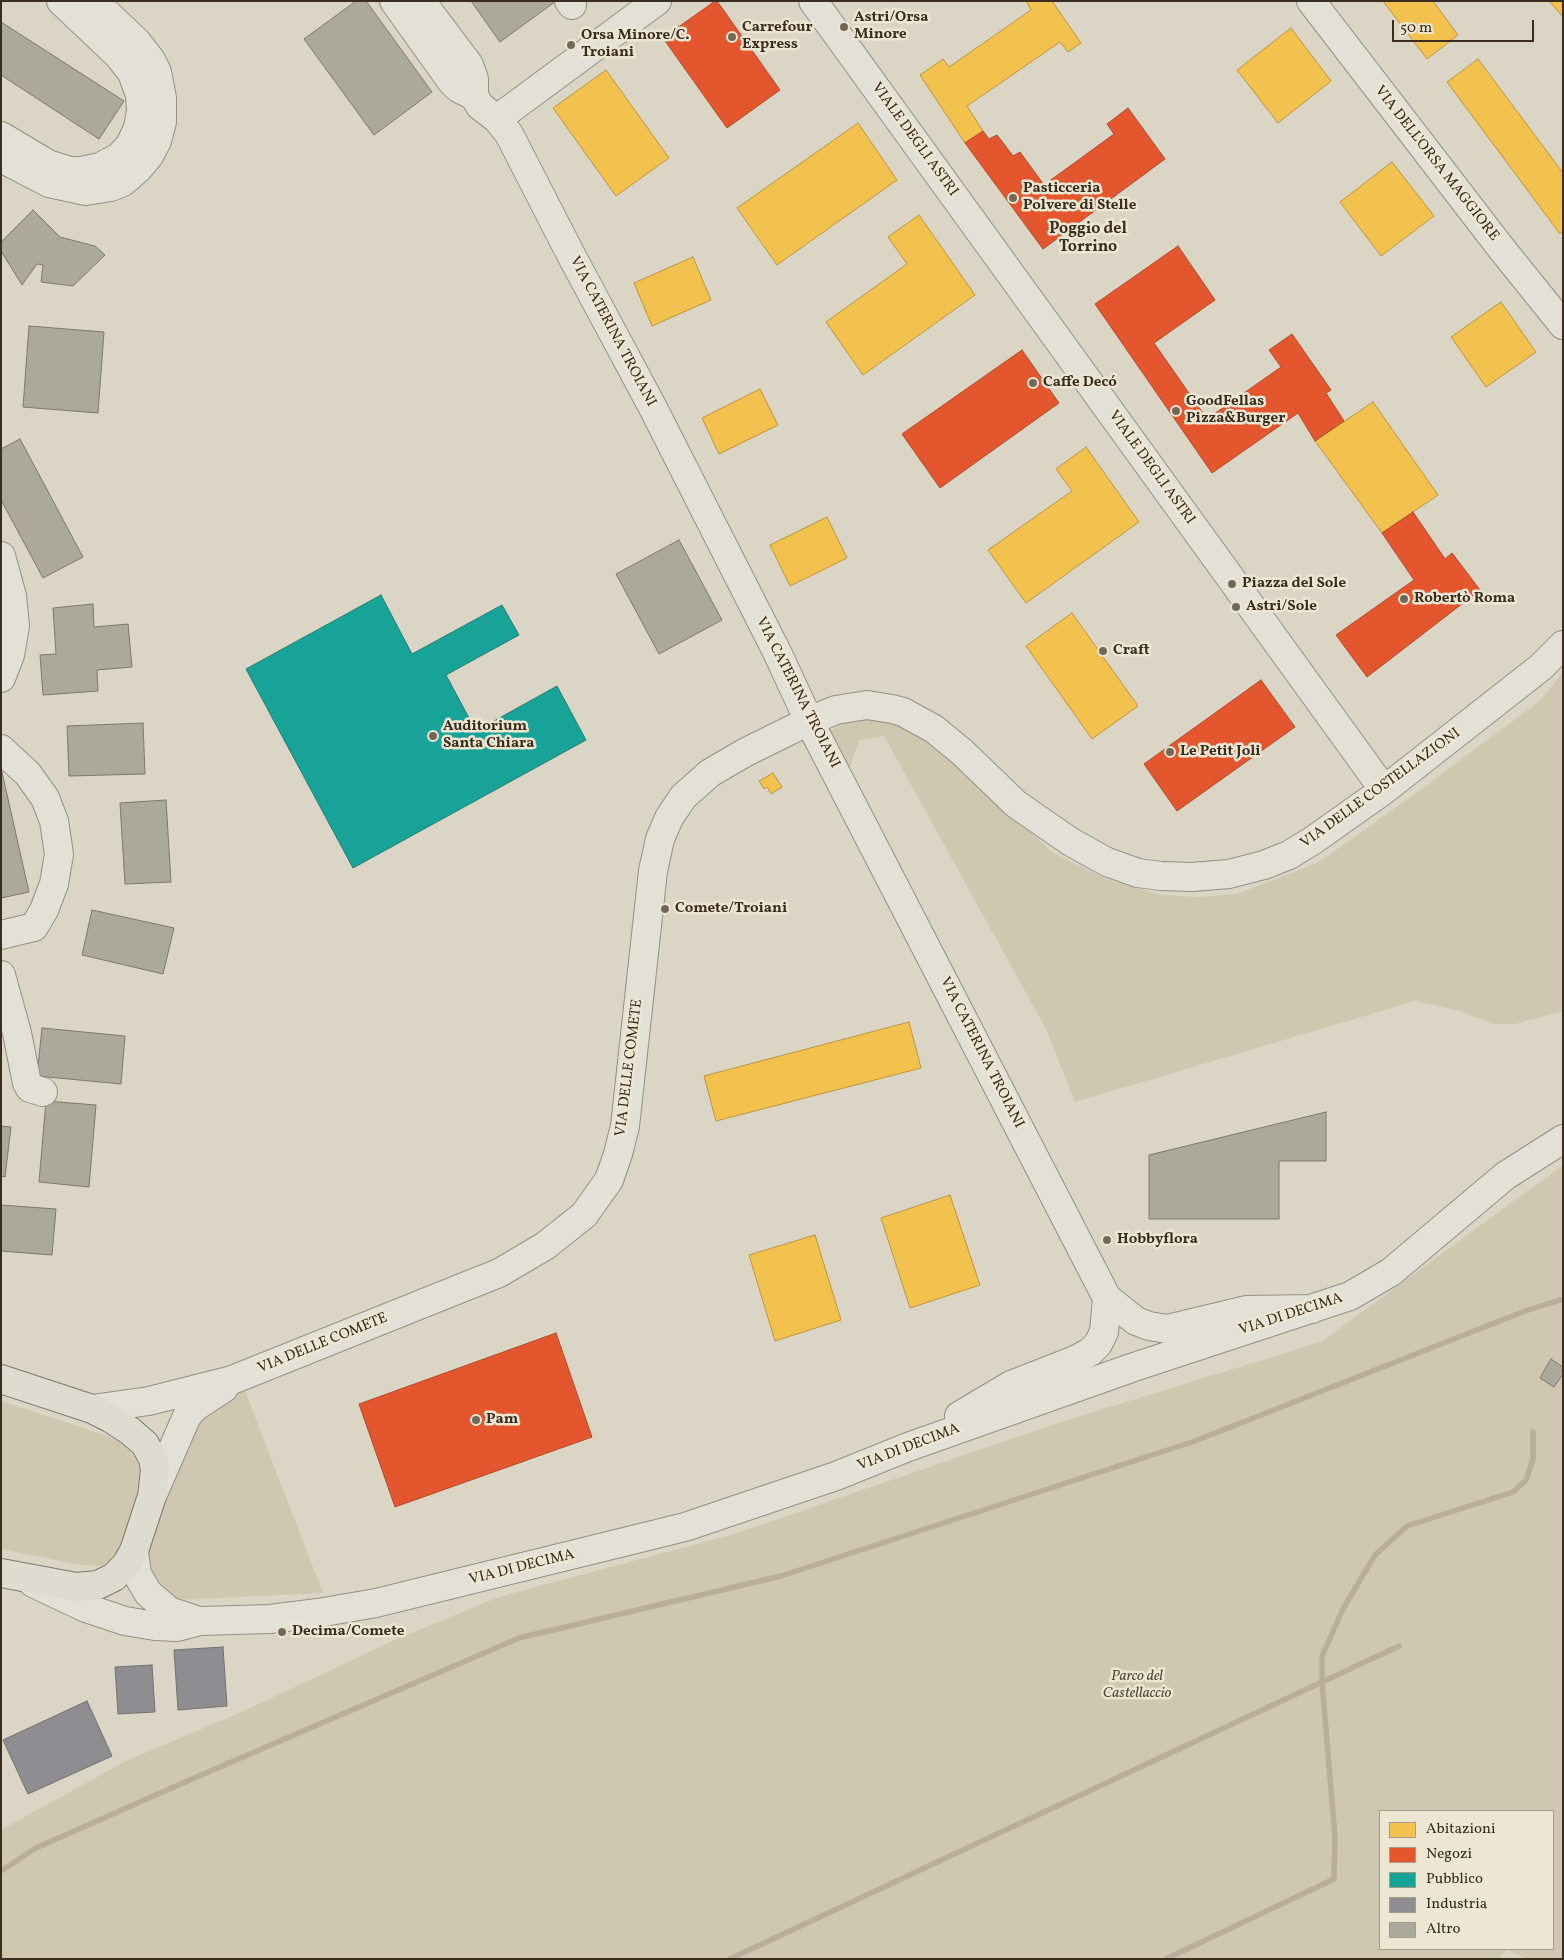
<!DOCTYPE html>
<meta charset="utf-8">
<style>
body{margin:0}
#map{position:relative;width:1564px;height:1960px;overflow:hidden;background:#dad5c4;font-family:Vollkorn,serif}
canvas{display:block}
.frame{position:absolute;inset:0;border:2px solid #3a2c1e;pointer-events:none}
.legend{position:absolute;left:1379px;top:1810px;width:175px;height:140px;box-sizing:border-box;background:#ede6d3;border:1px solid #a59c8b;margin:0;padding:6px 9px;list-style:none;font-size:15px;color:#3a2c1e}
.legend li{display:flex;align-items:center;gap:10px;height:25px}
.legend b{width:25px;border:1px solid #a59c8b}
.scale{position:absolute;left:1392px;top:20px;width:142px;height:22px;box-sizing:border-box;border:2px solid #3a2c1e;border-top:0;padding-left:6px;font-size:15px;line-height:18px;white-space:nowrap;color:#3a2c1e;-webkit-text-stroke:4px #ede6d3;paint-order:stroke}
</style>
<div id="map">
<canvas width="1564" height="1960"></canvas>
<div class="frame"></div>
<ul class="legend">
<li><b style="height:14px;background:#f2c14e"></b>Abitazioni</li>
<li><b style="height:14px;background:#e4572e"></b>Negozi</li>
<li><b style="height:14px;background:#17a398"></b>Pubblico</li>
<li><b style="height:14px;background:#8d8d92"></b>Industria</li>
<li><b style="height:14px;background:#aca89c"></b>Altro</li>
</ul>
<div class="scale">50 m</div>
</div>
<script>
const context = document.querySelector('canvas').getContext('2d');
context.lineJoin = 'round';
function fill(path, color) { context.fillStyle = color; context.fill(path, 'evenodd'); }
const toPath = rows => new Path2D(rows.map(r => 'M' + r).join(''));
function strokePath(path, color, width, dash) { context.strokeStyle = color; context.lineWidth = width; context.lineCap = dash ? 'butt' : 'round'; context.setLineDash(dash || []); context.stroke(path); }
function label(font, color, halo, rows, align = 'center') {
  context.font = font + ' Vollkorn,serif'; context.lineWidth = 5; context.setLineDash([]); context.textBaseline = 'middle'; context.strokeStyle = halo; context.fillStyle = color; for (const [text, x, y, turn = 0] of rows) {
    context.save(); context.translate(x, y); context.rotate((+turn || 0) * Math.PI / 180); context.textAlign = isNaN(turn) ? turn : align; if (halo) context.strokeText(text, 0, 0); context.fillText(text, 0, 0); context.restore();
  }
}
const green = toPath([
 [1563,672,1563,1011,1515,1024,1493,1024,1460,1011,1415,1001,1075,1102,1046,1029,884,736,859,740,849,770,828,732,860,715,914,727,1052,852,1108,880,1161,895,1198,897,1237,894,1319,862,1416,793,1540,701],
 [1563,1165,1563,1959,1526,1959,1508,1950,1498,1959,1,1959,1,1830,126,1761,244,1711,397,1639,499,1597,734,1534,1058,1423,1321,1342],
 [1380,1811,1553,1811,1553,1949,1380,1949],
 [245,1391,323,1593,174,1600,147,1573,149,1551,161,1502,186,1438,212,1404],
 [1,1401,110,1437,120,1442,132,1454,138,1464,141,1485,125,1544,113,1562,98,1566,80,1565,1,1549]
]);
const homes = toPath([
 [1026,1,1052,1,1081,43,1068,52,1060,42,967,106,983,131,965,143,920,75,943,59,949,67,1031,10,1026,1],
 [1383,1,1433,1,1458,35,1427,59,1383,1],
 [1549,1,1563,1,1563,17,1549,1],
 [1291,28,1331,81,1278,123,1237,70,1291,28],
 [1478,59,1563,173,1563,231,1560,234,1447,82,1478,59],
 [606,70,669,158,616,196,553,108,606,70],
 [858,123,897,180,777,265,737,208,858,123],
 [1392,162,1434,216,1381,256,1340,202,1392,162],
 [919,215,975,295,863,375,826,322,907,264,888,237,919,215],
 [693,257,711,300,652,326,634,283,693,257],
 [1501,302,1536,352,1486,387,1451,337,1501,302],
 [760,389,778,425,719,454,702,418,760,389],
 [1373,402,1438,495,1382,533,1315,441,1373,402],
 [1086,447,1139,522,1026,603,988,550,1072,491,1056,469,1086,447],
 [827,517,847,558,790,586,770,545,827,517],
 [1072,613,1138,706,1092,739,1026,646,1072,613],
 [773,773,782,787,771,794,767,787,764,789,759,781,773,773],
 [909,1022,921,1068,716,1121,704,1076,909,1022],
 [950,1195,980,1285,910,1308,881,1218,950,1195],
 [815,1235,841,1320,775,1341,749,1255,815,1235]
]);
const shops = toPath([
 [715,1,717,1,780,90,727,128,663,38,715,1],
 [1128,108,1165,159,1043,249,965,143,983,131,989,139,997,135,1013,156,1020,152,1044,185,1114,134,1107,124,1128,108],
 [1178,246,1215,300,1154,343,1207,419,1281,367,1269,350,1292,334,1331,390,1326,393,1344,421,1315,441,1298,413,1212,473,1095,304,1178,246],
 [1022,350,1059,403,940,488,902,434,1022,350],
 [1413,512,1445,559,1452,553,1480,590,1367,677,1336,635,1414,580,1382,533,1413,512],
 [1261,680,1295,727,1177,811,1144,764,1261,680],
 [556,1333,592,1437,395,1507,359,1404,556,1333]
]);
const public = toPath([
 [381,595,412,654,502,605,519,635,446,675,476,731,557,686,586,740,353,868,246,669,381,595]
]);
const industry = toPath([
 [223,1647,227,1706,178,1710,174,1650,223,1647],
 [152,1665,155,1712,118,1714,115,1667,152,1665],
 [87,1701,112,1756,28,1794,3,1740,87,1701]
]);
const stream = toPath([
 [1,1871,36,1848,192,1779,519,1638,781,1576,1195,1441,1525,1311,1563,1299],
 [730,1959,1399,1646],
 [1166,1959,1334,1879,1335,1837,1322,1682,1322,1656,1343,1609,1375,1555,1407,1526,1513,1492,1526,1480,1533,1459,1533,1432]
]);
const building = toPath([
 [356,1,366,1,432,92,374,135,304,39,356,1],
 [471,1,556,1,500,42,471,1],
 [1,22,124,101,99,139,1,75,1,22],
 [33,210,60,237,95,246,105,255,73,286,41,282,43,265,37,264,22,285,1,251,1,242,33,210],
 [29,326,104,332,98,413,23,407,29,326],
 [20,439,83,557,43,578,1,500,1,449,20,439],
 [679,540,722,620,659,654,616,574,679,540],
 [93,604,94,627,128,624,132,667,97,670,98,691,43,695,40,655,56,654,53,608,93,604],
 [143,723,145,774,69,776,67,726,143,723],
 [1,768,29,892,1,898,1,768],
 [166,800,171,882,125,884,120,803,166,800],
 [92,910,174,928,163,974,82,955,92,910],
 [42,1028,125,1036,121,1084,37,1076,42,1028],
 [46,1101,96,1105,89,1187,39,1182,46,1101],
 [1326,1112,1326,1161,1279,1161,1279,1219,1149,1219,1149,1155,1326,1112],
 [1,1126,11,1127,5,1177,1,1176,1,1126],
 [1,1205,56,1209,52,1255,1,1251,1,1205],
 [1551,1359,1563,1367,1563,1374,1554,1387,1540,1378,1551,1359]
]);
const minor = toPath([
 [394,1,452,82,458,88,474,96],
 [421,1,469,65,474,79,474,96,480,106,497,119,509,134,569,251,652,406,777,652,809,721,1107,1298,1136,1321,1149,1326,1167,1329,1246,1310,1312,1309],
 [569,1,572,5],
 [813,1,1384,790],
 [1311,1,1501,248,1563,325],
 [497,119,657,1],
 [1,136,48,164,70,171,81,171,100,167,119,157,130,145,138,128,141,111,140,95,132,73,118,55,61,1],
 [1,158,49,183,86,191,111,187,123,182,138,169,149,156,157,141,162,122,162,98,157,72,151,60,137,42,94,1],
 [1,556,12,596,15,626,10,655,1,678],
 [1,749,28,774,45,798,54,821,59,854,54,884,44,910,34,927,1,935],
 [1,975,17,1033,27,1083,30,1088,43,1092],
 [92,1409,149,1401,232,1380,499,1273,545,1246,584,1215,609,1180,618,1154,625,1126,653,871,660,839,669,818,683,797,710,773,746,752,809,721,836,710,867,705,892,709,903,712,934,729,962,752,1016,804,1071,842,1107,862,1138,873,1161,876,1192,877,1229,874,1264,865,1289,855,1312,841,1384,790,1541,667,1563,645],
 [959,1416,1011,1385,1075,1360,1090,1352,1098,1344,1104,1332,1107,1298],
 [153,1494,187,1416,195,1407,224,1388],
 [134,1551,137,1574,148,1593,169,1611,199,1621],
 [33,1583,86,1608,125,1621,155,1626,177,1627,200,1621,270,1619,318,1613,376,1603,685,1527,836,1476,908,1447,1134,1367,1350,1296,1391,1272,1505,1176,1563,1139]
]);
const major = toPath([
 [1,1379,92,1409,110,1418,130,1431,145,1444,153,1459,155,1470,152,1496,134,1551,126,1565,114,1577,98,1585,76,1587,1,1573]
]);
const markers = [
 [844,27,5,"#726758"],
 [732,37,5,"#726758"],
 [571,45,5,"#726758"],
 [1013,198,5,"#726758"],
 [1033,383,5,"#726758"],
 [1176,411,5,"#726758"],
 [1232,584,5,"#726758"],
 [1404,599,5,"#726758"],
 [1236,607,5,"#726758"],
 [1103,651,5,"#726758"],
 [433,736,5,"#726758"],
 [1170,752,5,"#726758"],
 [665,909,5,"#726758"],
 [1107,1240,5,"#726758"],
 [476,1420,5,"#726758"],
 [282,1632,5,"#726758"]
];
const poiNames = [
 ["Astri/Orsa",854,18],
 ["Minore",854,35],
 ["Carrefour",742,28],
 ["Express",742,45],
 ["Orsa Minore/C.",581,36],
 ["Troiani",581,53],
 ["Pasticceria",1023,189],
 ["Polvere di Stelle",1023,206],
 ["Caffe Decó",1043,383],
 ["GoodFellas",1186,402],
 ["Pizza&Burger",1186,419],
 ["Piazza del Sole",1242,584],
 ["Robertò Roma",1414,599],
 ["Astri/Sole",1246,607],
 ["Craft",1113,651],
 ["Auditorium",443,727],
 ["Santa Chiara",443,744],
 ["Le Petit Joli",1180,752],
 ["Comete/Troiani",675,909],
 ["Hobbyflora",1117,1240],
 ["Pam",486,1420],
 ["Decima/Comete",292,1632]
];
const streetNames = [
 ["VIALE DEGLI ASTRI",914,140,54],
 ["VIA DELL'ORSA MAGGIORE",1436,164,52],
 ["VIA CATERINA TROIANI",612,332,62],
 ["VIALE DEGLI ASTRI",1151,468,54],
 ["VIA CATERINA TROIANI",797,693,63],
 ["VIA DELLE COSTELLAZIONI",1381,789,-36],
 ["VIA CATERINA TROIANI",981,1053,63],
 ["VIA DELLE COMETE",630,1068,-83],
 ["VIA DI DECIMA",1291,1315,-18],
 ["VIA DELLE COMETE",323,1344,-22],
 ["VIA DI DECIMA",909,1448,-21],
 ["VIA DI DECIMA",522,1568,-14]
];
const parkNames = [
 ["Parco del",1137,1677],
 ["Castellaccio",1137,1694]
];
const neighbourhoodNames = [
 ["Poggio del",1088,230],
 ["Torrino",1088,248]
];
fill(green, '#cfc7b0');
fill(homes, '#f2c14e');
strokePath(homes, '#bb9440', 1);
fill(shops, '#e4572e');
strokePath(shops, '#b14a29', 1);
fill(public, '#17a398');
strokePath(public, '#227f73', 1);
fill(industry, '#8d8d92');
strokePath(industry, '#74706f', 1);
strokePath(stream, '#b8ae99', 5.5);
fill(building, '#aca89c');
strokePath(building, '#7d786e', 1);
strokePath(minor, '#948f84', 30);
strokePath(major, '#7d786e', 30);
strokePath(minor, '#e3e0d8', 28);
strokePath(major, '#dedbd1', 28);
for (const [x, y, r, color] of markers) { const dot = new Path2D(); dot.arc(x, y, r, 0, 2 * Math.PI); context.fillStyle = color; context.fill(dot); strokePath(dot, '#ede6d3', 2); }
label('bold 15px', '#3a2c1e', '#ede6d3', poiNames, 'left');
label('15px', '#3a2c1e', '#ede6d3', streetNames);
label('italic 15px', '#564938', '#ede6d3', parkNames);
label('bold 16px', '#3a2c1e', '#ede6d3', neighbourhoodNames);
</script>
